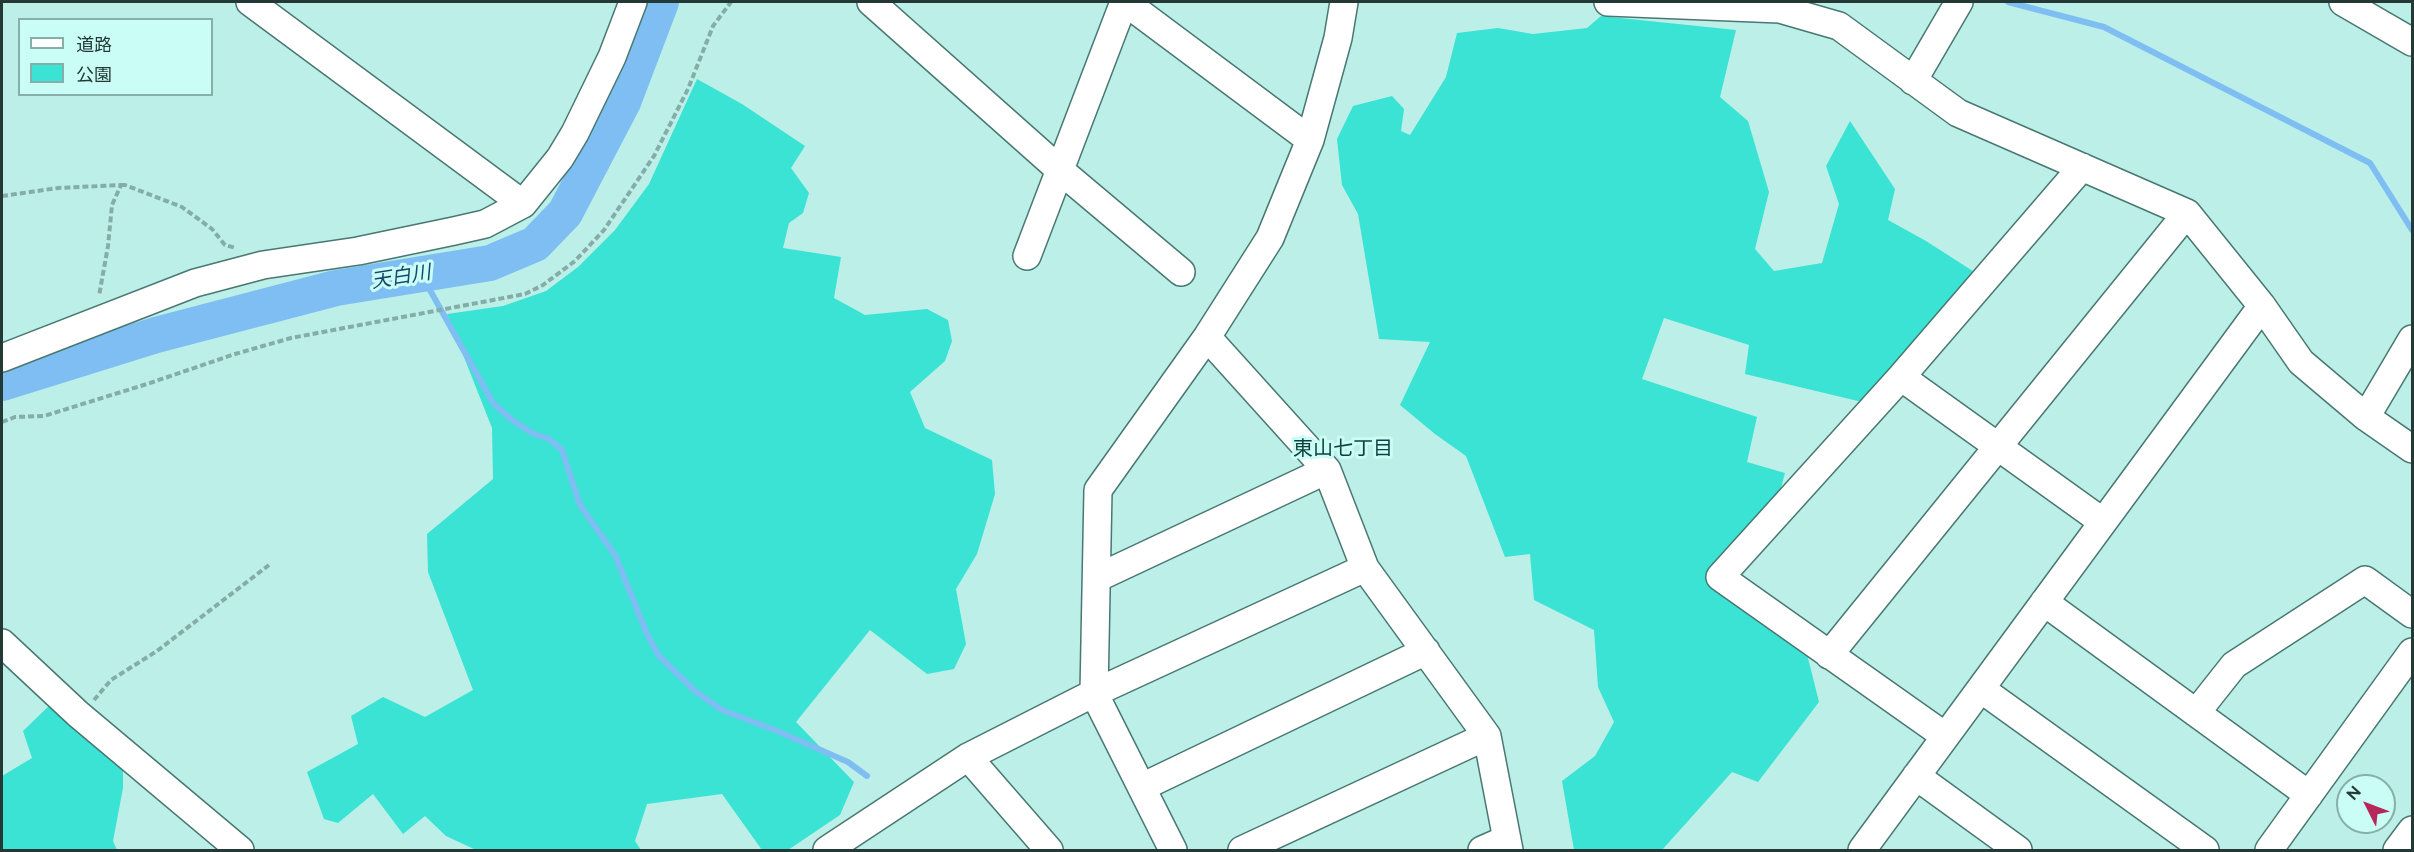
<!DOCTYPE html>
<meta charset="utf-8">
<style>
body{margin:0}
#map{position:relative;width:2414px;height:852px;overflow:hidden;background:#bcefe8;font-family:Raleway,"Noto Sans JP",sans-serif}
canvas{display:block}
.frame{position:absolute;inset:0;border:3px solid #243835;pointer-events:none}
.legend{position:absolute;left:18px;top:18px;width:195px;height:78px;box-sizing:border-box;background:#c9fdf5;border:2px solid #87aea8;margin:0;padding:8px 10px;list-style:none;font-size:18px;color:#243835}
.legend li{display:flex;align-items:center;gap:12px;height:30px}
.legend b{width:30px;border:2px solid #87aea8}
.north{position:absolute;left:2336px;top:774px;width:60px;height:60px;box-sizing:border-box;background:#c9fdf5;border:2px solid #87aea8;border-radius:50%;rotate:312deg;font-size:16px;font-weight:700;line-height:24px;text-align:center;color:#243835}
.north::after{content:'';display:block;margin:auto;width:21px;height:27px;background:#b6285b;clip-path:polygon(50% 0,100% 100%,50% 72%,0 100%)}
</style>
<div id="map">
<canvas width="2414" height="852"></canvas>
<div class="frame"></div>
<ul class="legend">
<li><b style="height:8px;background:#fff"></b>道路</li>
<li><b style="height:16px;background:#3ae3d3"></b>公園</li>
</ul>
<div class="north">N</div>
</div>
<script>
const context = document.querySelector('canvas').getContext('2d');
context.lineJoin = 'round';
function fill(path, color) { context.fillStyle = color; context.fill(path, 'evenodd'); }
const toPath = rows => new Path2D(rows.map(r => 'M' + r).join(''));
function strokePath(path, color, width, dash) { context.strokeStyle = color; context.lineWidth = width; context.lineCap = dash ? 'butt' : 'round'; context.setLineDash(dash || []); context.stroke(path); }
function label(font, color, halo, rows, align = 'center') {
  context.font = font + ' Raleway,"Noto Sans JP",sans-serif'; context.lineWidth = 6; context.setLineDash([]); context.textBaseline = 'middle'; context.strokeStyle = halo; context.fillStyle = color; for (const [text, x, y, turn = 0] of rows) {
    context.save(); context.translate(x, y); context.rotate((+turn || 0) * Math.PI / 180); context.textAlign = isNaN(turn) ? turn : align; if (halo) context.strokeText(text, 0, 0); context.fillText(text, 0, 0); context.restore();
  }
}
const green = toPath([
 [1601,16,1736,30,1720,97,1748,121,1769,192,1755,249,1774,271,1822,263,1839,204,1826,166,1850,121,1895,189,1888,220,1926,241,1979,275,1862,402,1745,374,1749,345,1664,318,1642,379,1757,417,1747,462,1785,473,1778,499,1709,579,1806,650,1819,702,1758,782,1732,772,1662,850,1574,850,1562,781,1595,756,1614,722,1598,687,1594,630,1534,600,1530,554,1505,557,1466,456,1435,434,1400,405,1430,342,1379,339,1358,214,1342,185,1337,139,1353,106,1392,96,1404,109,1401,131,1410,135,1446,77,1457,33,1498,28,1533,34,1587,28],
 [697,79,742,104,805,146,791,168,809,193,803,213,789,223,783,248,841,257,834,298,865,315,927,309,948,320,952,341,945,361,910,392,925,428,992,460,995,494,977,554,956,589,966,644,954,669,927,674,870,630,796,722,854,782,840,815,788,850,762,850,722,794,647,804,635,841,641,850,476,850,446,836,425,816,403,834,373,794,338,823,324,819,307,772,358,744,351,716,383,697,425,717,473,690,428,572,427,534,493,479,492,428,447,314,503,306,546,291,578,267,615,230,649,184],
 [53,702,123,768,123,788,113,841,117,850,2,850,2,776,32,758,23,731]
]);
const stream = toPath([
 [2008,2,2104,27,2370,163,2412,230],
 [421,274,493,403,512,420,532,433,549,439,562,450,580,505,615,555,647,634,659,656,695,691,722,710,775,730,848,762,867,776]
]);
const river = toPath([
 [2,383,156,335,336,288,490,263,535,244,565,213,623,102,661,2]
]);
const path = toPath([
 [121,185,125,185,182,207,212,229,225,245,236,248],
 [2,196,58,188,121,185,112,205,108,246,99,296],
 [2,422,15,417,44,416,147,384,235,354,291,338,525,294,543,285,575,261,604,230,654,156,688,89,713,26,731,2],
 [94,700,111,680,157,651,269,565]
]);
const minor = toPath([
 [250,2,523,204],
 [871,2,1061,171,1181,272],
 [1125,2,1310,140],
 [1608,2,1780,9,1839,26,1958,113,2187,213,2262,306,2301,362,2366,417,2412,449],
 [2343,2,2412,42],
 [1913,81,1959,2],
 [1027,256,1124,2],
 [1207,337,1327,470,1365,568,1487,736,1509,850],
 [2,358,195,283,263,265,358,251,454,231,485,224,523,204,560,158,575,133,612,57,633,2],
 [1901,377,2103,522],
 [2366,417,2412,339],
 [1097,578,1327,470],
 [2044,602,2309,795],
 [2,643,78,714,240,850],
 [1829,655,2187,213],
 [1981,689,2205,850],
 [2196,713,2234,665,2365,580,2412,614],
 [1945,736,1720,577,1901,377,2082,167],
 [968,757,1049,850],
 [1916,776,2018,850],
 [1142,787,1426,651],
 [827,850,968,757,1094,693,1365,568],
 [1173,850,1094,693,1098,490,1207,337,1270,238,1310,140,1338,38,1344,2],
 [1242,850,1487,736],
 [1482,850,1507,839],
 [1862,850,2262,306],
 [2269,850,2412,652],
 [2397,850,2412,830]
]);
const waterNames = [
 ["天白川",401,277,-9]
];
const neighbourhoodNames = [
 ["東山七丁目",1343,449]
];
fill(green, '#3ae3d3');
strokePath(stream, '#7fbef3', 6);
strokePath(river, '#7fbef3', 36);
strokePath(minor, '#487871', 30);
strokePath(path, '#85ada8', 4, [6, 3]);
strokePath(minor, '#fff', 27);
label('italic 20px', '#18476b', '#c9fdf5', waterNames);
label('20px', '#0f423d', '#c9fdf5', neighbourhoodNames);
</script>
